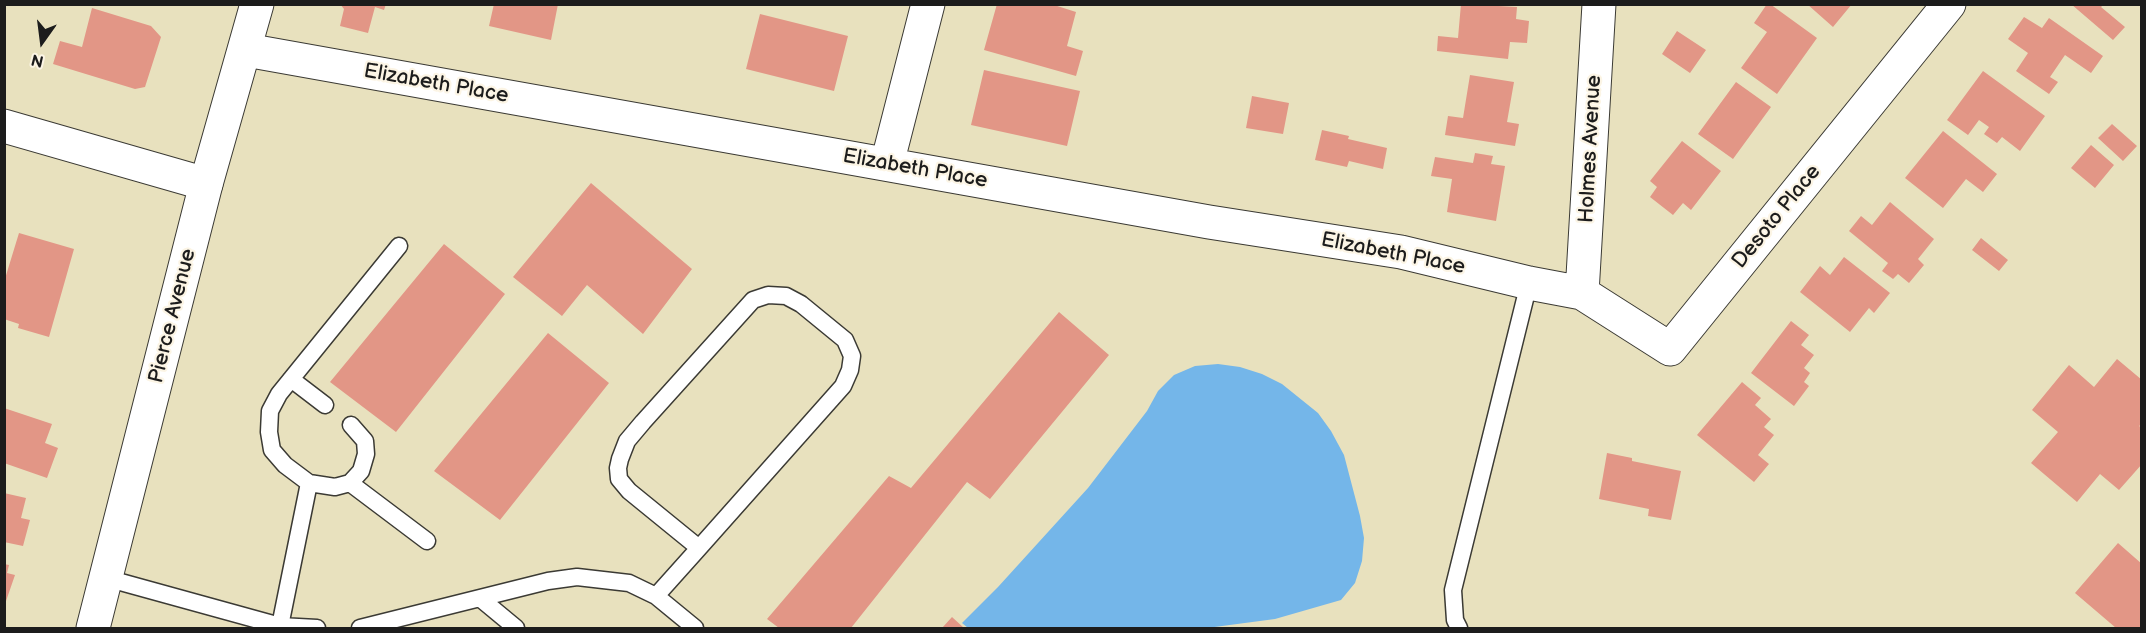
<!DOCTYPE html>
<style>
body{margin:0}
#map{position:relative;width:2146px;height:633px;overflow:hidden;background:#e8e1be;font-family:"Balsamiq Sans",sans-serif}
canvas{display:block}
.frame{position:absolute;inset:0;border:6px solid #1c1c1c;pointer-events:none}
.north{position:absolute;left:12px;top:12px;width:60px;height:60px;-webkit-text-stroke:4px #fcf5e5;paint-order:stroke;rotate:194deg;font-size:16px;font-weight:700;line-height:24px;text-align:center;color:#1c1c1c}
.north::after{content:'';display:block;margin:auto;width:21px;height:27px;background:#1c1c1c;clip-path:polygon(50% 0,100% 100%,50% 72%,0 100%)}
</style>
<div id="map">
<canvas width="2146" height="633"></canvas>
<div class="frame"></div>
<div class="north">N</div>
</div>
<script>
const context = document.querySelector('canvas').getContext('2d');
context.lineJoin = 'round';
function fill(path, color) { context.fillStyle = color; context.fill(path, 'evenodd'); }
const toPath = rows => new Path2D(rows.map(r => 'M' + r).join(''));
function strokePath(path, color, width, dash) { context.strokeStyle = color; context.lineWidth = width; context.lineCap = dash ? 'butt' : 'round'; context.setLineDash(dash || []); context.stroke(path); }
function label(font, color, halo, rows, align = 'center') {
  context.font = font + ' "Balsamiq Sans",sans-serif'; context.lineWidth = 4.5; context.setLineDash([]); context.textBaseline = 'middle'; context.strokeStyle = halo; context.fillStyle = color; for (const [text, x, y, turn = 0] of rows) {
    context.save(); context.translate(x, y); context.rotate((+turn || 0) * Math.PI / 180); context.textAlign = isNaN(turn) ? turn : align; if (halo) context.strokeText(text, 0, 0); context.fillText(text, 0, 0); context.restore();
  }
}
const water = toPath([
 [1218,364,1240,367,1262,374,1282,384,1318,413,1331,431,1344,455,1360,516,1364,538,1362,561,1355,583,1341,600,1275,619,1207,628,968,628,962,623,998,587,1088,488,1147,411,1158,391,1174,375,1195,366]
]);
const building = toPath([
 [340,4,386,4,384,10,375,7,368,33,340,26,344,9],
 [494,4,558,4,551,40,489,26],
 [997,4,1051,4,1076,12,1067,46,1083,51,1076,76,984,50],
 [1461,4,1517,7,1516,19,1529,21,1527,43,1510,42,1508,59,1437,51,1438,36,1458,38],
 [1767,4,1770,4,1817,38,1777,94,1741,68,1767,32,1754,23],
 [1807,4,1852,4,1833,27],
 [2071,4,2104,4,2101,7,2125,27,2113,40],
 [92,8,151,26,161,37,145,87,135,89,53,64,60,41,82,47],
 [760,14,848,36,834,91,746,69],
 [2024,17,2042,28,2049,18,2103,56,2091,73,2065,55,2050,77,2058,82,2049,94,2016,71,2028,53,2008,39],
 [1677,31,1706,50,1690,73,1662,54],
 [984,70,1080,91,1067,146,971,125],
 [1983,71,2045,116,2020,151,2002,137,1997,143,1984,134,1989,127,1979,120,1968,135,1947,120],
 [1470,75,1514,82,1507,122,1519,124,1515,146,1445,135,1448,116,1463,118],
 [1736,82,1771,107,1733,159,1698,134],
 [1252,96,1289,103,1283,134,1246,128],
 [2112,124,2137,146,2123,161,2098,138],
 [1322,130,1349,136,1348,139,1387,148,1383,169,1349,161,1347,167,1315,160],
 [1943,131,1997,174,1983,192,1966,179,1943,208,1905,178],
 [1682,141,1721,171,1691,210,1683,203,1673,215,1650,197,1657,187,1650,181],
 [2091,145,2114,165,2095,188,2071,168],
 [1475,153,1493,156,1491,164,1505,166,1496,221,1447,212,1452,179,1431,176,1435,157,1473,163],
 [591,183,692,269,643,334,587,285,562,316,513,277],
 [1890,202,1934,239,1918,259,1924,265,1909,283,1898,274,1893,279,1882,271,1888,263,1849,231,1861,216,1872,225],
 [19,233,74,249,49,337,18,328,19,324,4,319,4,282],
 [1981,238,2008,260,1999,271,1972,250],
 [444,244,505,294,396,432,330,382],
 [1844,257,1890,293,1874,313,1869,308,1850,332,1800,292,1820,266,1830,275],
 [1059,312,1109,355,990,499,967,482,851,628,779,628,767,619,889,476,911,488],
 [1791,321,1809,335,1801,345,1814,355,1804,368,1810,373,1804,382,1809,386,1794,406,1751,373],
 [548,333,609,383,500,520,434,471],
 [2117,359,2142,380,2142,424,2139,426,2142,428,2142,464,2119,490,2100,474,2077,502,2031,463,2058,432,2032,410,2069,365,2094,387],
 [1742,382,1761,398,1755,405,1771,419,1764,427,1774,435,1758,455,1769,464,1754,482,1697,435],
 [4,408,52,424,45,443,58,448,47,478,4,463],
 [1607,453,1632,458,1632,461,1681,471,1671,520,1648,516,1649,509,1599,499],
 [4,493,26,498,21,518,30,520,23,546,4,542],
 [2118,543,2142,564,2142,628,2116,628,2075,593],
 [4,564,9,565,7,573,15,575,5,604],
 [952,617,964,628,942,628]
]);
const lane = toPath([
 [291,379,325,405],
 [309,483,335,487,350,483,361,471,366,454,365,441,351,425],
 [350,483,427,541],
 [106,578,280,626,317,628],
 [656,596,699,548,843,386,850,370,852,356,845,340,801,304,786,296,768,295,753,300,643,422,627,441,620,459,618,468,619,479,629,491,699,548],
 [481,599,516,628],
 [280,626,309,483,285,465,272,450,269,432,270,411,279,394,399,246],
 [360,628,548,581,577,577,629,583,656,596,695,628],
 [1459,628,1455,620,1453,590,1529,283]
]);
const street = toPath([
 [246,50,1209,222,1401,252,1529,283,1582,293,1670,349,1949,4],
 [4,126,206,184],
 [887,164,928,4],
 [1582,293,1599,4]
]);
const primary = toPath([
 [93,628,206,184,257,4]
]);
const streetNames = [
 ["Elizabeth Place",436,84,10],
 ["Holmes Avenue",1591,149,-87],
 ["Elizabeth Place",915,169,10],
 ["Desoto Place",1777,217,-51],
 ["Elizabeth Place",1393,254,11],
 ["Pierce Avenue",173,316,-76]
];
fill(water, '#74b6e9');
fill(building, '#e29686');
strokePath(lane, '#3b3a34', 19);
strokePath(street, '#3b3a34', 35);
strokePath(primary, '#3b3a34', 35);
strokePath(lane, '#fff', 16);
strokePath(street, '#fff', 33);
strokePath(primary, '#fff', 33);
label('21px', '#1c1c1c', '#fcf5e5', streetNames);
</script>
